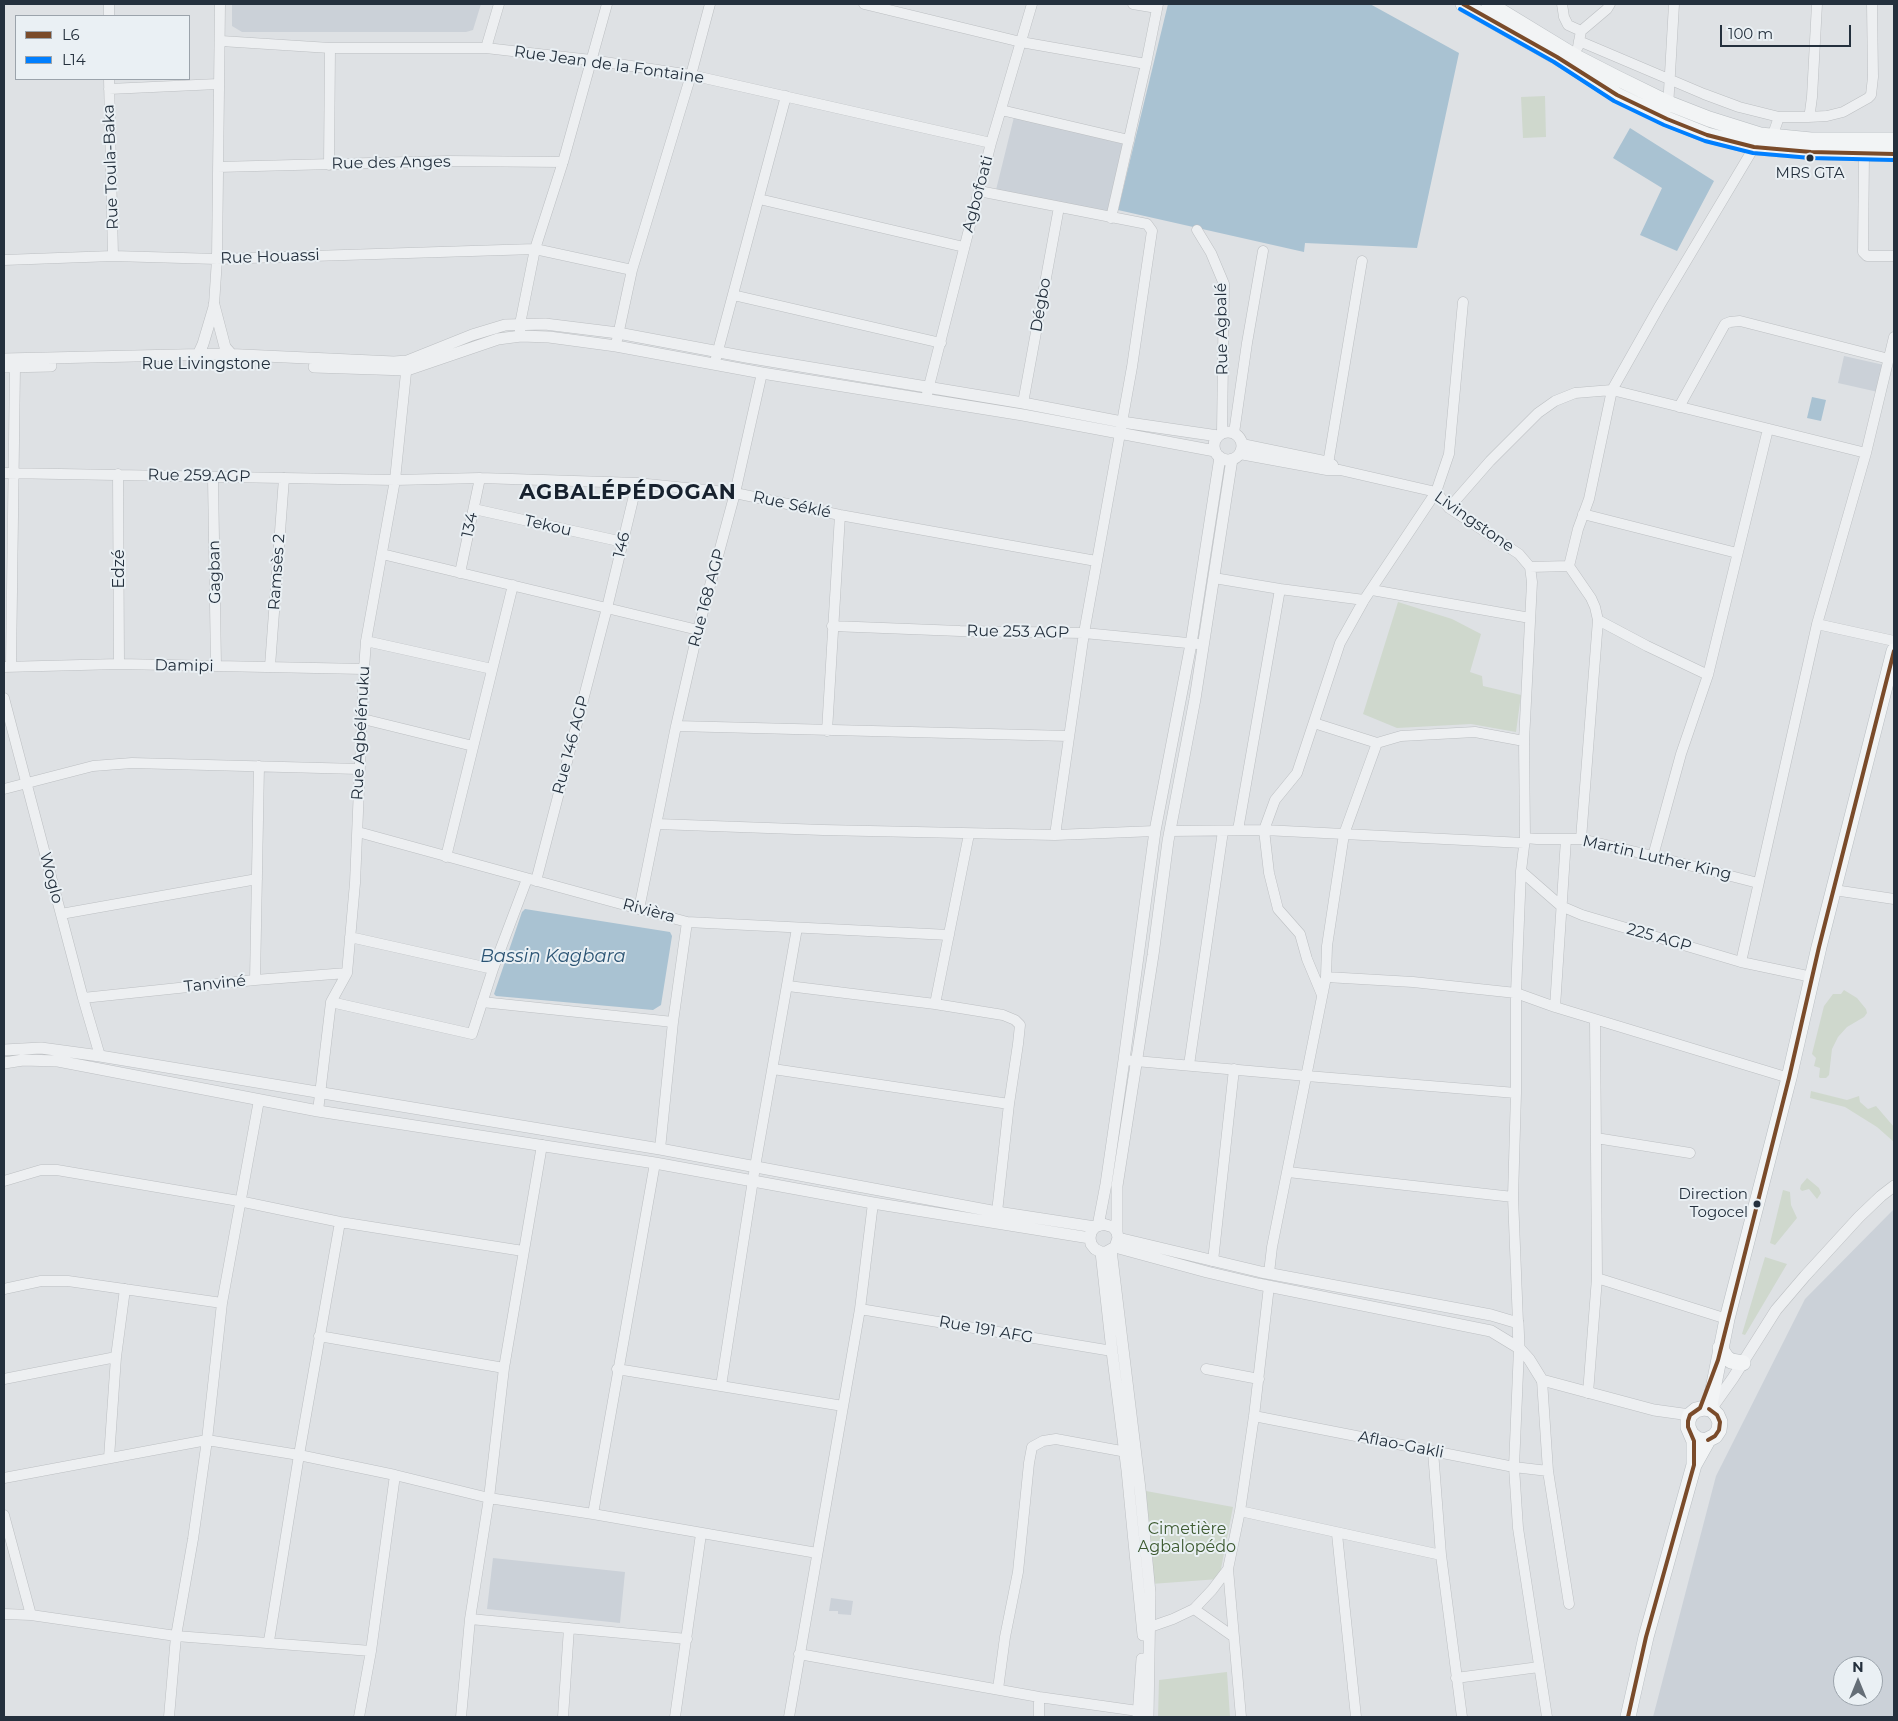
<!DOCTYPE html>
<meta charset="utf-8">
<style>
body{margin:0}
#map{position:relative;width:1898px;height:1721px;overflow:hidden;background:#dee1e4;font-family:Montserrat,sans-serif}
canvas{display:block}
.frame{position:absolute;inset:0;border:5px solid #24303d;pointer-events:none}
.legend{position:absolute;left:15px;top:15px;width:175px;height:65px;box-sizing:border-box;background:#eaf0f4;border:1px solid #9ba3ab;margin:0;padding:6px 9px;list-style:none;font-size:15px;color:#24303d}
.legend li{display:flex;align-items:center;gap:10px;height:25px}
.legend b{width:25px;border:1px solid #9ba3ab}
.north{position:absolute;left:1833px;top:1656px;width:50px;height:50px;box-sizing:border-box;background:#eaf0f4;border:1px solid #9ba3ab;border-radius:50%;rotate:0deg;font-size:14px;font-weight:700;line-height:20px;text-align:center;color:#24303d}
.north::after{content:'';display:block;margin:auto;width:18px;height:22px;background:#656e77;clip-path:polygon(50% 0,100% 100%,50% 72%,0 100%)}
.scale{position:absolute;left:1720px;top:25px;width:131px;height:22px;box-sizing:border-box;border:2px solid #24303d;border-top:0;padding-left:6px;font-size:15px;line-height:18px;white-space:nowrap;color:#24303d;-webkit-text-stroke:4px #eaf0f4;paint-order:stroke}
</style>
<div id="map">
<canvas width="1898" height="1721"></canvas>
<div class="frame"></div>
<ul class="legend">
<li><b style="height:6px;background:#7a4b2a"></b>L6</li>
<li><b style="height:6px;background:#007fff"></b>L14</li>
</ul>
<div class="north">N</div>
<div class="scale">100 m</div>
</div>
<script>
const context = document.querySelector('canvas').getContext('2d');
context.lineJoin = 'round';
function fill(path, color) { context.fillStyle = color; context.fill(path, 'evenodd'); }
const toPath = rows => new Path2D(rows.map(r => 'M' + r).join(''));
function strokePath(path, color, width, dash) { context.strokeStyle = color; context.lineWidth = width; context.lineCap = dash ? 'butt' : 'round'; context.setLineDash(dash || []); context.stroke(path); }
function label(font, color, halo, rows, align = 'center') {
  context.font = font + ' Montserrat,sans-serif'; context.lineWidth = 4; context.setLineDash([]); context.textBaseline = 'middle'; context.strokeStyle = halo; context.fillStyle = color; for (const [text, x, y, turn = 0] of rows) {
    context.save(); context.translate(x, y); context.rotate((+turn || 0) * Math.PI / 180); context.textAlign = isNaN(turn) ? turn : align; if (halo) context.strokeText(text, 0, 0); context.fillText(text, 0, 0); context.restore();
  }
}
const built = toPath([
 [232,4,481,4,473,30,466,32,242,32,232,26],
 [1014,117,1125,143,1108,214,996,190],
 [1844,356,1884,365,1878,392,1838,383],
 [1894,1209,1894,1717,1653,1717,1716,1476,1805,1299],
 [1843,1666,1873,1666,1873,1696,1843,1696],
 [493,1558,625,1572,620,1623,487,1609],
 [831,1598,853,1601,851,1615,838,1614,838,1611,829,1611]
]);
const green = toPath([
 [1545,96,1546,137,1523,138,1521,97],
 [1398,602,1452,619,1481,634,1470,672,1482,676,1483,686,1521,695,1516,732,1471,724,1397,728,1363,714],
 [1844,990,1857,998,1866,1009,1867,1013,1864,1017,1847,1027,1838,1037,1832,1049,1829,1075,1826,1078,1820,1078,1819,1077,1820,1068,1814,1066,1816,1058,1812,1054,1824,1006,1833,994,1841,994],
 [1811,1091,1847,1100,1859,1096,1860,1102,1868,1109,1876,1106,1894,1127,1894,1142,1877,1127,1845,1107,1810,1098],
 [1807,1178,1819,1188,1821,1193,1817,1199,1809,1189,1802,1191,1800,1189,1801,1185],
 [1783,1190,1790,1192,1791,1205,1797,1218,1775,1245,1770,1243],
 [1765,1257,1787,1264,1745,1335,1742,1334],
 [1146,1491,1233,1507,1219,1579,1151,1584],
 [1227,1672,1230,1717,1158,1717,1159,1680]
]);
const water = toPath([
 [1168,4,1370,4,1459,53,1417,248,1305,243,1304,252,1118,210],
 [1630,128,1714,181,1677,251,1640,235,1662,188,1613,158],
 [1812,397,1826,400,1821,421,1807,418],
 [525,909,670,932,672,936,661,1005,653,1010,496,996,494,994,522,912]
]);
const minor = toPath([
 [864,4,1021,42,1146,64],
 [1133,4,1157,8],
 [1562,4,1564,17,1568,25,1581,31],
 [109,16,109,4],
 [221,41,330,48,486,48,591,60,691,75,991,143],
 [1579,41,1704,94,1739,107,1779,117],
 [1578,47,1581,31,1607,9,1610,4],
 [486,48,499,4],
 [109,79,113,256],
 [109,89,218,84],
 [1668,108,1674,4],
 [1001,110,1129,140],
 [1808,117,1827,116,1843,112,1868,98,1871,95,1873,77,1872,4],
 [1772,137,1779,117,1808,117,1810,112,1812,97,1817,4],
 [1866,149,1864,154,1863,252,1867,256,1894,256],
 [329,165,330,48],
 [218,167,447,161,563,162],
 [979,191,1147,224,1152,231,1132,367,1084,633,1055,835],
 [759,199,964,247],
 [1111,218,1146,64,1158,4],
 [1197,230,1211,253,1224,284,1222,433],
 [4,260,113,256,217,259,535,249,632,270],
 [733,295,941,343],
 [214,305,217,259,220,4],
 [520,331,520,324,535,249,563,162,607,4],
 [617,340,632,270,691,75,710,4],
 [716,358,786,96],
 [927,394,991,143,1032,4],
 [1023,403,1059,207],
 [1679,407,1725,324,1730,322,1740,321,1889,359],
 [1234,433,1247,343,1263,251],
 [1242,444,1329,462,1333,465],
 [1240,454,1327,470,1340,470,1436,492,1449,508,1519,554,1530,567,1532,582,1524,741,1525,838,1521,871,1516,993,1516,1093,1513,1197,1518,1323],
 [1327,470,1362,261],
 [4,473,395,480,480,478,637,483,735,493,840,515,1096,561],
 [118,474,119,664],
 [213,478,216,666],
 [1449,508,1490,461,1538,413,1555,401,1575,393,1612,390,1866,453],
 [474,509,623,542],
 [1583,514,1737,553],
 [382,554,698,630],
 [1530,567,1569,566],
 [460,573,480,478],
 [1214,578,1280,589,1364,600],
 [1372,590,1530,618],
 [1598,620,1647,646,1708,675],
 [1817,624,1894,641],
 [832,626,960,631,1084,633,1198,644],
 [366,641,492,669],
 [11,666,15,367],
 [270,666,284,478],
 [4,667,119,664,364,669],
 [4,698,83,998,100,1056],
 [363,719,473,746],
 [1314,723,1377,743,1401,736,1475,732,1524,741],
 [676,726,1068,736],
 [827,731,840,515],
 [4,789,93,766,132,763,359,769],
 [657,824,823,830,1055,835,1155,831],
 [1238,830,1280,589],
 [1170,831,1264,830,1524,843],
 [358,832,687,922,949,935],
 [1525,838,1537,839,1581,839,1653,856,1758,883],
 [1581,839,1598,620,1595,607,1591,598,1569,566,1578,529,1589,499,1612,390,1660,305,1756,144],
 [1653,856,1681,754,1708,675,1768,429],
 [446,857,513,585],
 [1521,871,1561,906,1582,915,1741,962,1812,977],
 [536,881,607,608,637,483],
 [1834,890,1894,899],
 [639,909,676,726,698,630,735,493,762,373],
 [61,914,257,879],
 [350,937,493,969],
 [1741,962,1817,624,1866,453,1894,337],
 [1326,977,1413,982,1516,993,1555,1007,1789,1078],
 [255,980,259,766],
 [788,986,935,1004,1003,1015,1015,1020,1020,1025,1018,1044,1009,1104,997,1212],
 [1322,995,1307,959,1300,934,1278,909,1269,873,1264,830,1275,800,1297,773,1340,643,1364,600,1436,492,1449,454,1463,302],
 [83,998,255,980,347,973],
 [331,1002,472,1034,493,969,527,879],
 [482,1002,673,1022],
 [935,1004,969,834],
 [1555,1007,1566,839],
 [1124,1060,1307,1076,1516,1093],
 [1189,1065,1223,831],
 [773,1069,1009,1104],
 [318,1111,331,1002,347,973,355,883,364,669,366,641,395,480,407,363],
 [1596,1138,1690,1153],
 [660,1149,673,1022,687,922],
 [1288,1172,1513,1197],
 [4,1181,41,1170,57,1170,239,1201,340,1222,523,1251],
 [1213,1261,1234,1069],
 [1269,1273,1272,1247,1326,977,1327,946,1344,834,1377,743],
 [1597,1278,1727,1319],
 [4,1289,41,1281,68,1281,222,1303],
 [860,1309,1112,1351],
 [319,1336,504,1368],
 [1519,1348,1514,1467,1518,1528,1547,1717],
 [617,1369,843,1406],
 [1206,1369,1259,1379],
 [4,1379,116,1357],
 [1542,1380,1548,1471,1569,1604],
 [721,1386,755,1167,797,928],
 [1588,1393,1597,1278,1595,1020],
 [1254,1416,1514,1467,1548,1471],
 [1433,1451,1441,1555,1462,1717],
 [109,1458,116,1357,125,1289],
 [4,1478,207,1440,299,1455,395,1475,489,1498,593,1514,817,1553],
 [1240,1511,1441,1555],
 [593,1514,655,1163],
 [4,1515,31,1615],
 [1337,1534,1356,1717],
 [1194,1609,1234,1637],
 [4,1614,31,1615,176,1636,371,1651],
 [470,1619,687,1639],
 [1150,1627,1173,1619,1194,1609,1212,1590,1228,1569],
 [269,1641,299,1455,340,1222],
 [799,1654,1039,1697,1145,1712],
 [1456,1678,1539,1667],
 [998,1689,1005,1637,1018,1572,1029,1463,1032,1447,1043,1441,1056,1439,1132,1453],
 [169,1717,176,1636,193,1539,207,1440,222,1303,259,1100],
 [359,1717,371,1651,395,1475],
 [461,1717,470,1619,489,1498,504,1368,542,1145],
 [563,1717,569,1628],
 [675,1717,701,1534],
 [789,1717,860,1309,873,1203],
 [1039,1717,1039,1697],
 [1241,1717,1228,1569,1240,1511,1254,1416,1269,1286]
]);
const tertiary = toPath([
 [214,305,225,347,232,355],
 [198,355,203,344,214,307],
 [4,359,221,354,394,362,407,361,472,335,505,325,545,324,618,333,746,357,1023,403,1122,422,1218,436],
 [4,367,51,366],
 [314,367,407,370,498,339,521,336,549,337,616,346,762,373,1023,415,1215,451],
 '1214 446a14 14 0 1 1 28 0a14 14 0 1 1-28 0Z',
 [4,1050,41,1048,100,1056,660,1149,997,1212,1095,1227],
 [4,1063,23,1060,58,1061,318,1111,655,1163,873,1203,1090,1238],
 [1098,1226,1106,1184,1124,1060,1155,831,1191,644,1220,457],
 [1117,1232,1117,1186,1153,955,1168,841,1195,699,1232,459],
 [1118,1238,1261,1272,1491,1315,1518,1323,1519,1348],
 [1115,1247,1118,1238,1117,1232,1113,1227,1103,1224,1095,1227,1091,1232,1090,1238,1091,1244,1095,1249,1101,1252,1106,1252,1115,1247,1207,1272,1258,1284,1491,1331,1519,1348,1529,1359,1542,1380,1654,1410,1690,1415],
 [1111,1250,1140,1489,1150,1593,1148,1717],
 [1101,1252,1112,1351,1127,1470,1143,1635],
 [1711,1409,1733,1378,1776,1310,1805,1276,1859,1217,1881,1196,1894,1186],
 [1138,1717,1142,1659]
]);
const primary = toPath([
 [1463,4,1557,57,1617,95,1667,119,1707,135,1754,147,1811,152,1894,154],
 [1489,4,1576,57,1617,78,1668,103,1709,119,1760,135,1811,140,1894,140],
 [1720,1348,1726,1357,1731,1361,1743,1363],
 [1709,1409,1727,1319,1789,1078,1819,947,1894,651],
 [1691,1434,1697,1439,1705,1441,1715,1436,1719,1430,1720,1422,1717,1415,1711,1409,1704,1408,1696,1410,1690,1415,1688,1421,1688,1427,1694,1441,1694,1464],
 [1628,1717,1646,1637,1694,1465,1708,1440]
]);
const bus1 = toPath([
 [1463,4,1557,57,1617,95,1667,119,1707,135,1754,147,1811,152,1894,154],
 [1700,1408,1718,1360,1789,1078,1819,947,1894,651],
 [1708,1440,1715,1436,1719,1430,1720,1422,1717,1415,1709,1409],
 [1628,1717,1646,1637,1694,1465,1694,1441,1688,1427,1688,1421,1690,1415,1700,1408]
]);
const bus2 = toPath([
 [1460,9,1554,62,1614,101,1664,125,1705,141,1753,153,1811,158,1894,160]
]);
const markers = [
 [1810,158,4.5,"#24303d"],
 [1757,1204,4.5,"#24303d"]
];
const busNames = [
 ["MRS GTA",1810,174],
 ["Direction",1748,1195,"right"],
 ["Togocel",1748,1213,"right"]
];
const streetNames = [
 ["Rue Jean de la Fontaine",609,65,8],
 ["Rue des Anges",391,163,-1],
 ["Rue Toula-Baka",111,167,-92],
 ["Agbofoati",978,194,-75],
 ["Rue Houassi",270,257,-2],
 ["Dégbo",1041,305,-80],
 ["Rue Agbalé",1222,329,-91],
 ["Rue Livingstone",206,364],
 ["Rue 259.AGP",199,476,1],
 ["Rue Séklé",792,505,12],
 ["Livingstone",1474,522,35],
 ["134",470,525,-78],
 ["Tekou",548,526,13],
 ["146",622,545,-76],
 ["Edzé",119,569,-90],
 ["Gagban",215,572,-91],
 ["Ramsès 2",277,572,-86],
 ["Rue 168 AGP",707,598,-75],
 ["Rue 253 AGP",1018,632,1],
 ["Damipi",184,666,1],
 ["Rue Agbélénuku",361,733,-87],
 ["Rue 146 AGP",571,745,-75],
 ["Martin Luther King",1657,858,13],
 ["Woglo",51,878,75],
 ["Rivièra",649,911,15],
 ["225 AGP",1659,938,16],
 ["Tanviné",215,984,-6],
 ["Rue 191 AFG",986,1330,10],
 ["Aflao-Gakli",1401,1445,11]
];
const parkNames = [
 ["Cimetière",1187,1529],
 ["Agbalopédo",1187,1547]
];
const waterNames = [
 ["Bassin Kagbara",553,957]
];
const districtNames = [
 ["AGBALÉPÉDOGAN",628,493]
];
fill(built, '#cbd1d8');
fill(green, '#cfd8cd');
fill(water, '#a9c2d2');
strokePath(minor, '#bcbfc2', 11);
strokePath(tertiary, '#bcbfc2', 12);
strokePath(primary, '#b9bec2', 16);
strokePath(minor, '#edeff1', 10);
strokePath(tertiary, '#edeff1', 11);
strokePath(primary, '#f2f4f5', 15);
strokePath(bus1, '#7a4b2a', 4);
strokePath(bus2, '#007fff', 4);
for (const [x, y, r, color] of markers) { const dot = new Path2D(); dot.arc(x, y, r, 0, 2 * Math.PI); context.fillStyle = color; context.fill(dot); strokePath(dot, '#eaf0f4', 2); }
label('15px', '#24303d', '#eaf0f4', busNames);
label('16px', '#24303d', '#eaf0f4', streetNames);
label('16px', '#3d5a30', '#eaf0f4', parkNames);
label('italic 18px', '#2b5474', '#eaf0f4', waterNames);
context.letterSpacing = '1px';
label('bold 21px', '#17212e', '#eaf0f4', districtNames);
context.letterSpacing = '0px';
</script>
